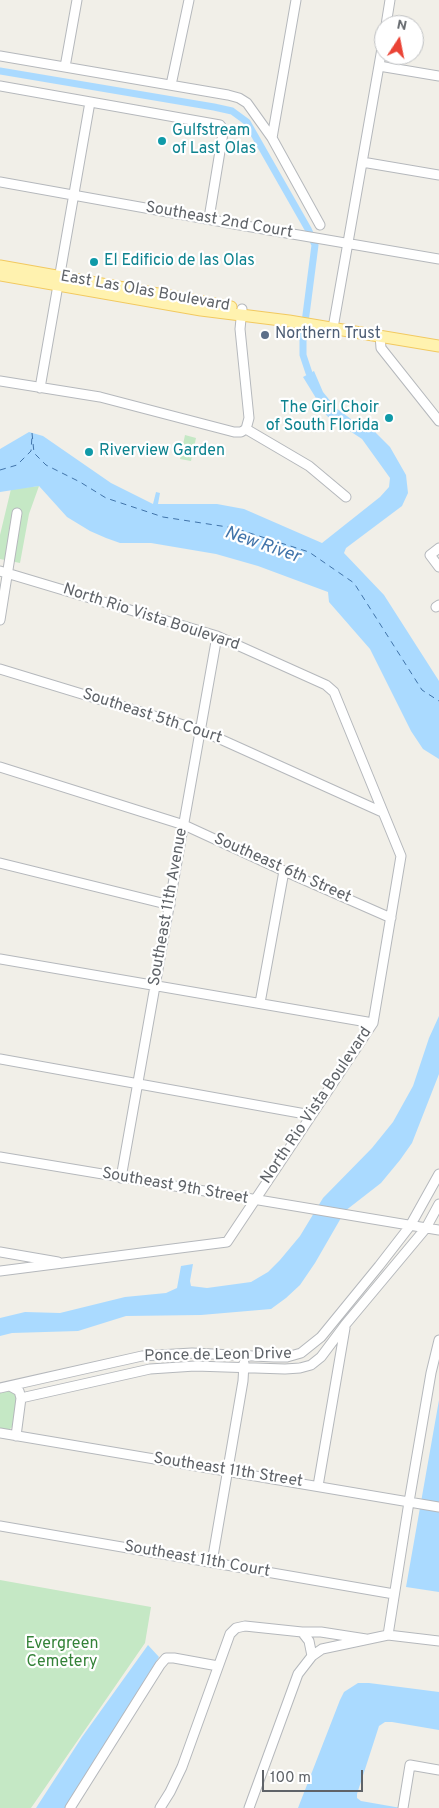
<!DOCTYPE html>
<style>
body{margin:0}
#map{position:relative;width:439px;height:1808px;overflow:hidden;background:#f1efe8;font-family:Overpass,sans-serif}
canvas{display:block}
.north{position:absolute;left:374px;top:15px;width:50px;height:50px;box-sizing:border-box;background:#fff;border:1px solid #bfc1c3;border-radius:50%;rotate:11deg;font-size:14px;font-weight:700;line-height:20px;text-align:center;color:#5f6368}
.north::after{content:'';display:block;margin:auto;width:18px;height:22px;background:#ea4335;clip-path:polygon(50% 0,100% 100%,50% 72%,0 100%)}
.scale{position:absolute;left:262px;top:1770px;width:101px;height:22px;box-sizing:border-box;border:2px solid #5f6368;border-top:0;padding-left:6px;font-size:15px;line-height:18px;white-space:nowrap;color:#5f6368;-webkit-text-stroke:4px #fff;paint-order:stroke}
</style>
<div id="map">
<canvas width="439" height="1808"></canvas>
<div class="north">N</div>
<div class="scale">100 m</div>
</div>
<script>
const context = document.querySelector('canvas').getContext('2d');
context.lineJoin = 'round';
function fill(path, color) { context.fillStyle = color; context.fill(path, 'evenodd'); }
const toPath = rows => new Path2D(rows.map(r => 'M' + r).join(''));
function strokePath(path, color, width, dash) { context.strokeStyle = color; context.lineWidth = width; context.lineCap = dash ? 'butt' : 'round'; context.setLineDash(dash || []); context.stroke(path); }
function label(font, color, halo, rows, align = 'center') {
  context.font = font + ' Overpass,sans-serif'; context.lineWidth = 4.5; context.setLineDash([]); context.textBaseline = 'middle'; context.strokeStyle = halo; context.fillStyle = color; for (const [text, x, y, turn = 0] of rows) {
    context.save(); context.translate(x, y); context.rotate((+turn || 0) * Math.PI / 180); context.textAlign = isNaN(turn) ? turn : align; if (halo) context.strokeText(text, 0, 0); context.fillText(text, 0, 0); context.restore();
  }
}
const green = toPath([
 [185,435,196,438,191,461,180,459],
 [39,486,29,514,20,563,0,559,0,535,11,489],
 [10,1389,18,1395,14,1425,9,1430,0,1430,0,1390],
 [0,1580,151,1607,145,1643,31,1808,0,1808]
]);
const water = toPath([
 [314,371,323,392,336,408,355,422,371,428,390,447,406,475,408,493,402,506,346,548,344,553,384,595,439,681,439,759,423,749,411,731,370,649,329,602,328,592,258,566,216,554,151,543,120,543,106,538,90,531,67,517,39,486,0,492,0,449,29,432,43,436,111,483,153,504,156,492,160,493,158,504,217,504,244,509,322,543,380,497,389,487,390,478,362,439,327,416,303,377],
 [439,1016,439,1074,412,1143,400,1160,381,1183,345,1211,315,1263,300,1285,286,1298,271,1309,201,1315,126,1316,78,1331,12,1333,0,1336,0,1318,25,1312,60,1313,125,1297,166,1293,177,1288,181,1266,193,1264,190,1281,191,1286,207,1288,251,1282,268,1272,280,1260,300,1236,323,1198,372,1148,393,1122,413,1086,429,1038],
 [439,1400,439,1592,406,1587],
 [148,1645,159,1657,67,1808,36,1808,82,1737],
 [358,1683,369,1683,439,1692,439,1730,392,1722,385,1722,379,1726,357,1794,357,1798,361,1801,401,1808,298,1808,340,1700,344,1692]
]);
const canal = toPath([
 [0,71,214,107,232,111,247,122,308,229,315,245,303,338,303,355,309,373]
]);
const ferry = toPath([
 [32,433,34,453,46,465,80,482,106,498,163,517,234,528,309,552,354,583,422,690,439,701],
 [0,470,17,465,31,451,32,436]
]);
const minor = toPath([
 [386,25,390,0],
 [0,56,228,95,239,98,247,103,272,138,320,225],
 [379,66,439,76],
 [65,67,77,0],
 [171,85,189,0],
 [0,86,220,125,223,129,223,133,210,212,211,220],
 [272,138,296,0],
 [362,162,439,175],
 [0,182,240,225,439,259],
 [242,309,240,329,249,418,246,429],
 [333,328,384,37],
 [380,335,381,348,439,421],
 [0,381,100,397,234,432,241,432,246,429],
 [40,388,90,102],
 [246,429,309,466,346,497],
 [439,548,430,555,439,567],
 [0,571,217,636,326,685,334,692,401,856,373,1023,227,1242,0,1271],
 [436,607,439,605],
 [0,620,17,513],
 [0,669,200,730,382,812],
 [0,767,184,825,284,871,391,918],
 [0,863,170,905],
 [0,959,373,1023],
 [260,1003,284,871],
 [0,1059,311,1115],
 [0,1157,439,1230],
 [121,1178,217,636],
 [0,1252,58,1262],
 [10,1386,19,1391,21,1398,16,1436],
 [0,1388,142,1356,192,1353,274,1357,287,1357,301,1353,321,1337,379,1266,410,1226,439,1174],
 [21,1398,150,1369,195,1366,285,1369,300,1368,311,1365,321,1357,345,1325,426,1228,439,1204],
 [0,1433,439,1507],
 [318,1486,345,1328],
 [0,1526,394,1594],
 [212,1562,243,1381,244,1363],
 [302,1632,309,1641,312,1656],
 [388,1635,409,1502,431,1373,439,1340],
 [70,1808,160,1665,166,1658,174,1658,218,1666],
 [160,1808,170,1792,182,1767,230,1634,236,1628,245,1626,302,1632,321,1632,366,1639],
 [249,1808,298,1674,312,1656,322,1649,388,1635,439,1641],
 [403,1808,410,1765,439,1770]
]);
const major = toPath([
 [0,266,231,307],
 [0,275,201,310,289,321,439,346]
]);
const markers = [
 [162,141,5,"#0f9aa8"],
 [94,262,5,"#0f9aa8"],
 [265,335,5,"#5c6f8a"],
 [389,418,5,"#0f9aa8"],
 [89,452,5,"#0f9aa8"]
];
const cultureNames = [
 ["Gulfstream",172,132],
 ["of Last Olas",172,150],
 ["El Edificio de las Olas",104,262],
 ["The Girl Choir",379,409,"right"],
 ["of South Florida",379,427,"right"],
 ["Riverview Garden",99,452]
];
const streetNames = [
 ["Southeast 2nd Court",219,221,10],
 ["East Las Olas Boulevard",145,292,10],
 ["North Rio Vista Boulevard",151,618,18],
 ["Southeast 5th Court",152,717,18],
 ["Southeast 6th Street",282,869,24],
 ["Southeast 11th Avenue",169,907,-80],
 ["North Rio Vista Boulevard",317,1106,-56],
 ["Southeast 9th Street",175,1187,10],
 ["Ponce de Leon Drive",218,1356,-1],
 ["Southeast 11th Street",228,1471,9],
 ["Southeast 11th Court",197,1560,10]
];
const serviceNames = [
 ["Northern Trust",275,335]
];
const parkNames = [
 ["Evergreen",62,1645],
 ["Cemetery",62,1663]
];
const waterNames = [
 ["New River",262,546,19]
];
fill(green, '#c5e8c5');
fill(water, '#aadaff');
strokePath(canal, '#aadaff', 7);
strokePath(ferry, '#4174aa', 1, [6, 5]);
strokePath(minor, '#b5b8bc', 11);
strokePath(major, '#f2c960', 13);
strokePath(minor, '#fff', 9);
strokePath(major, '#fff2af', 11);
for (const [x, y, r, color] of markers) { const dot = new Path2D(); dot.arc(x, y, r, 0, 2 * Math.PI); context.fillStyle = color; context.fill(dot); strokePath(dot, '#fff', 2); }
label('16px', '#0d838f', '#fff', cultureNames, 'left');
label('16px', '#5f6368', '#fff', streetNames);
label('16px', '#4e5e75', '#fff', serviceNames, 'left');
label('16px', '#348238', '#fff', parkNames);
label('italic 18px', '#4174aa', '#fff', waterNames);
</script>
